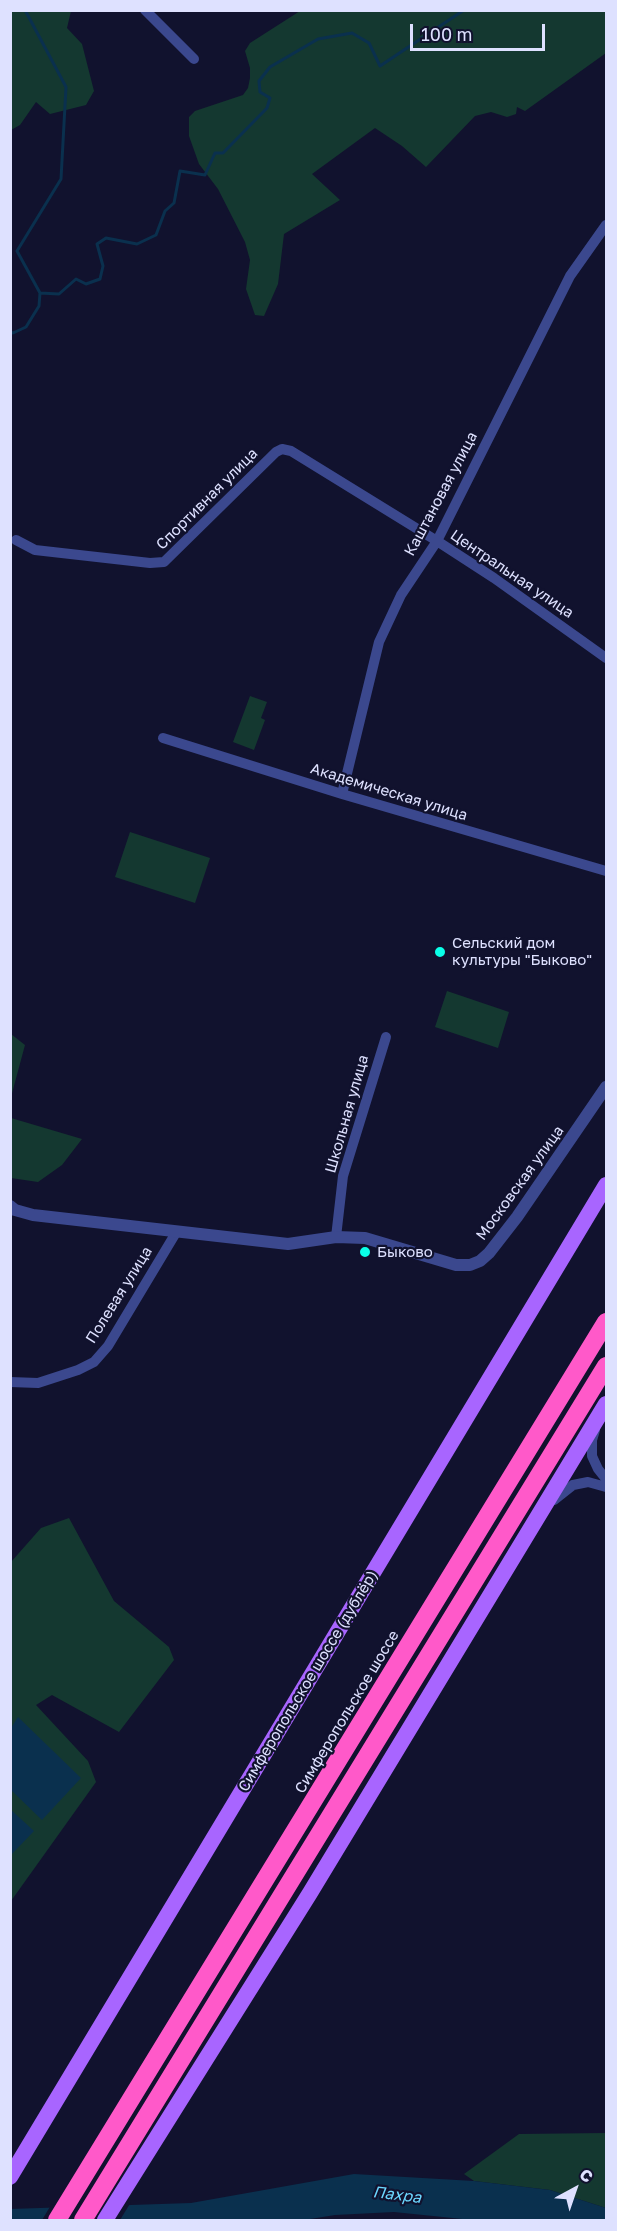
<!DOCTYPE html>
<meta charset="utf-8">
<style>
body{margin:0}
#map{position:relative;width:617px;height:2231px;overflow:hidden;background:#11122e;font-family:"Golos Text",sans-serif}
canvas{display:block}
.frame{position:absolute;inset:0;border:12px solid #dee1ff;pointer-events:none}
.north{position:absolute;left:545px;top:2159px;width:60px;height:60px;-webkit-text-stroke:4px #11122e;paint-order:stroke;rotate:40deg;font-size:16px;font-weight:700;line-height:24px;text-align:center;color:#dee1ff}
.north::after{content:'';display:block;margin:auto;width:21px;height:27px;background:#dee1ff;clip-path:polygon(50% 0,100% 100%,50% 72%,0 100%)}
.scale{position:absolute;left:410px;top:24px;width:135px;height:27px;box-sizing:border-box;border:3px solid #dee1ff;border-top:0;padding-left:8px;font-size:18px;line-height:21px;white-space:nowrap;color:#dee1ff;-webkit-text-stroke:4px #11122e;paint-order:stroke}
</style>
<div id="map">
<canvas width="617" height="2231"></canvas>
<div class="frame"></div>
<div class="north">С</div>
<div class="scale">100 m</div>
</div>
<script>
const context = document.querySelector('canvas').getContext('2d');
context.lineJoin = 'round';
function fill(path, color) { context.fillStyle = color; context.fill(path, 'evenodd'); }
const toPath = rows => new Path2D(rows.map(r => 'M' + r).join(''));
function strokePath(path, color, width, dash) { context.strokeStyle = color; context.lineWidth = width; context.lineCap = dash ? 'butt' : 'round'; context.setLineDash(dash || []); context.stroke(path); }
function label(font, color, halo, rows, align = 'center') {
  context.font = font + ' "Golos Text",sans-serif'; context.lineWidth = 4.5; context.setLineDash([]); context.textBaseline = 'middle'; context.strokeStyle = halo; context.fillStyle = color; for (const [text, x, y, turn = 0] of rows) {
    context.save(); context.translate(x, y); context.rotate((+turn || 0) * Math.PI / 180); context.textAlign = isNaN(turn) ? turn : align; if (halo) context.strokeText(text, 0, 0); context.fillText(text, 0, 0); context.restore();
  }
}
const green = toPath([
 [10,11,71,11,67,28,82,44,94,91,86,105,50,114,36,102,20,125,11,130],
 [300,11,606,11,606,53,525,111,517,107,516,114,507,117,491,112,475,116,426,167,402,146,375,128,312,174,340,200,284,234,278,284,264,316,255,315,246,289,250,260,245,242,218,189,199,164,189,136,189,117,195,111,243,95,248,88,250,78,250,68,245,51,250,43],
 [250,696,267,702,261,718,265,720,254,750,233,742],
 [130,832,210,858,195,903,115,877],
 [447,991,509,1012,498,1048,435,1027],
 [11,1034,25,1045,11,1097,10,1034],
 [10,1118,11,1118,82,1139,62,1165,38,1182,11,1178],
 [69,1518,114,1601,169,1647,174,1660,119,1732,52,1695,36,1705,88,1761,96,1782,11,1901,11,1562,41,1528],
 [606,2133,606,2208,550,2190,474,2181,464,2174,519,2134]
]);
const water = toPath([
 [18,1717,81,1778,42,1820,11,1790,11,1728],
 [10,1809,34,1831,11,1855,10,1855],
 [354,2174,474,2181,550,2190,606,2208,606,2220,472,2220,394,2212,335,2215,304,2220,11,2220,10,2209,191,2203]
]);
const pier = toPath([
 [131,2202,120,2220,42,2220,51,2205]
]);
const stream = toPath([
 [25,10,66,87,61,179,17,251,40,293],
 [10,332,13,333,26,327,39,306,40,293,59,294,76,279,86,284,100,279,103,266,97,244,106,238,137,244,156,235,165,211,174,203,180,171,205,175,215,153,223,153,267,108,270,98,260,92,259,81,270,67,318,39,352,33,369,43,380,66,464,10]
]);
const minor = toPath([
 [145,10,194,59],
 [16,540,35,550,150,563,164,562,276,452,282,449,291,451,437,541,494,578,606,658],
 [163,738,342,794,606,871],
 [342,794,379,642,401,595,437,541,570,276,606,225],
 [336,1237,343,1176,386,1037],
 [10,1382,38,1383,78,1370,94,1362,108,1346,177,1231],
 [595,1430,592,1440,592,1456,598,1469,606,1479],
 [554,1500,573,1485,588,1482,606,1487]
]);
const tertiary = toPath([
 [10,1206,15,1210,33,1215,288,1244,336,1237,365,1238,456,1265,470,1265,480,1261,489,1253,517,1217,606,1087]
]);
const primary = toPath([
 [10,2177,606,1185],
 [105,2220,310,1893,606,1404]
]);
const motorway = toPath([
 [57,2220,606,1322],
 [83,2220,606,1366]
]);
const markers = [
 [440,952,6,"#0affe8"],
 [365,1252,6,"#0affe8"]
];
const streetNames = [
 ["Каштановая улица",441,494,-62],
 ["Спортивная улица",207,499,-45],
 ["Центральная улица",512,574,34],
 ["Академическая улица",389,792,17],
 ["Школьная улица",347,1114,-74],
 ["Московская улица",520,1183,-54],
 ["Полевая улица",119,1295,-58],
 ["Симферопольское шоссе (дублёр)",308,1681,-59],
 ["Симферопольское шоссе",347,1712,-59]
];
const poiNames = [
 ["Сельский дом",452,943],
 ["культуры \"Быково\"",452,960],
 ["Быково",377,1252]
];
const waterNames = [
 ["Пахра",397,2195,7]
];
fill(green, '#143830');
fill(water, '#0a304e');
fill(pier, '#11122e');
strokePath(stream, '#0a304e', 3);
strokePath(minor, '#3b488e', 10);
strokePath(tertiary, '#3b488e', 12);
strokePath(primary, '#a865ff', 16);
strokePath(motorway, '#ff59c9', 18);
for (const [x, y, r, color] of markers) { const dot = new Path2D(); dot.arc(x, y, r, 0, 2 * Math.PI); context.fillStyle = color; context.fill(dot); strokePath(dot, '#11122e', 2); }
label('15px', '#dee1ff', '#11122e', streetNames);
label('15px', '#dee1ff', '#11122e', poiNames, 'left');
label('italic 16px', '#6cd7ff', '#11122e', waterNames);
</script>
